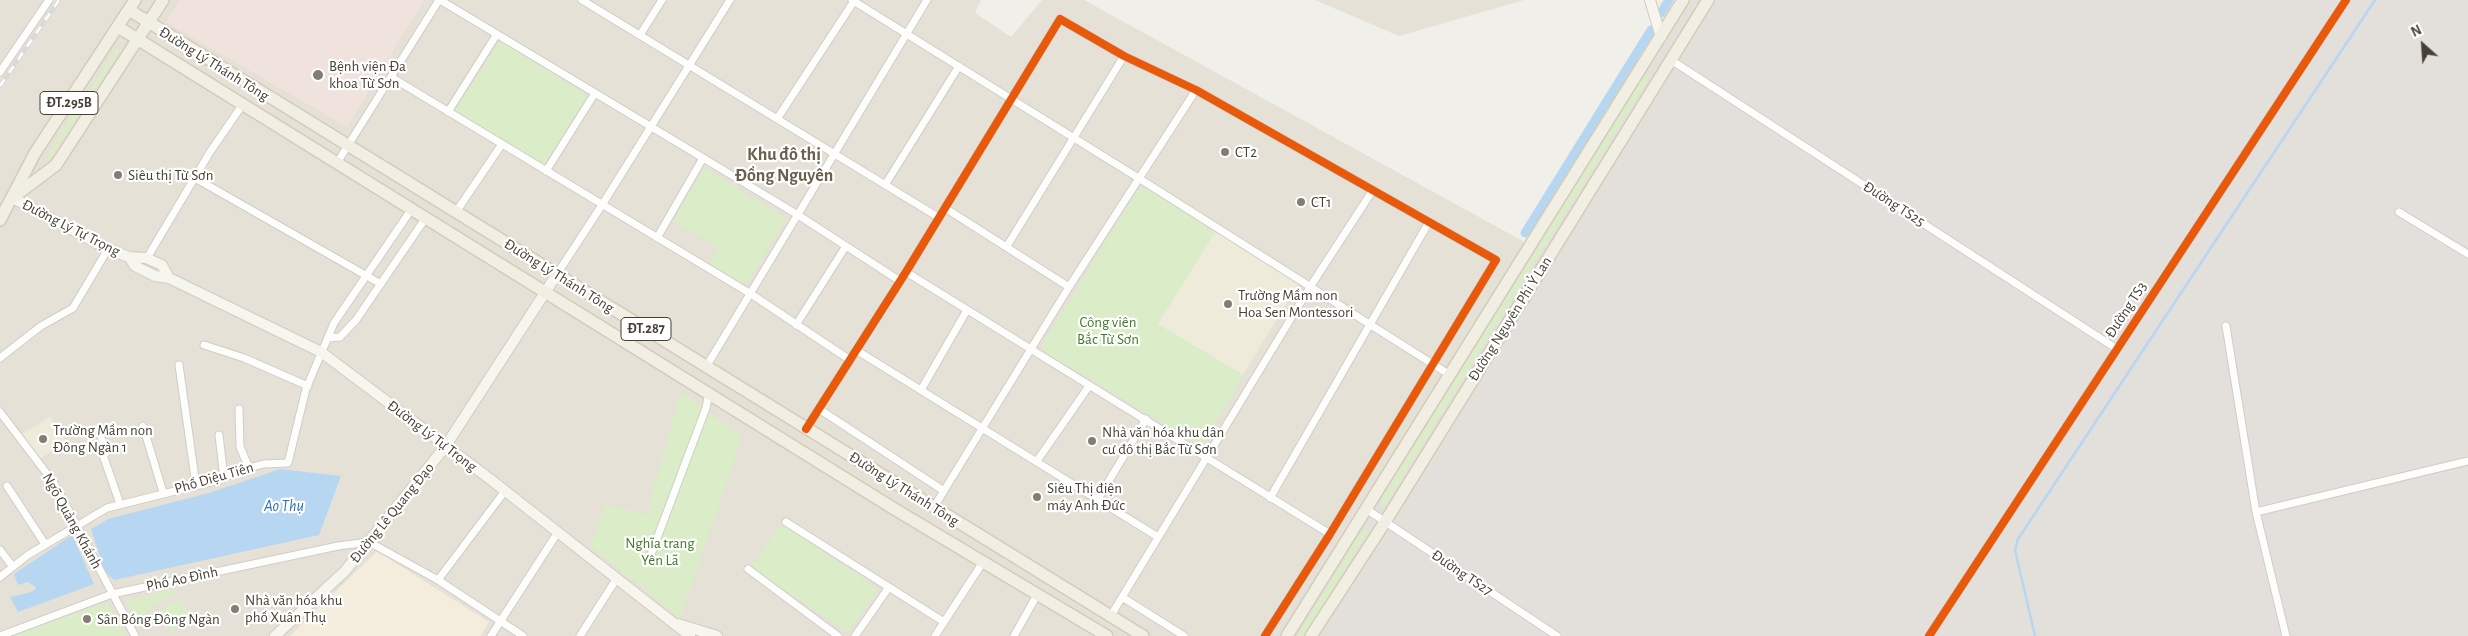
<!DOCTYPE html>
<meta charset="utf-8">
<style>
body{margin:0}
#map{position:relative;width:2468px;height:636px;overflow:hidden;background:#f0efea;font-family:"Alegreya Sans",sans-serif}
canvas{display:block}
.north{position:absolute;left:2398px;top:20px;width:50px;height:50px;-webkit-text-stroke:4px #fff;paint-order:stroke;rotate:334deg;font-size:14px;font-weight:700;line-height:20px;text-align:center;color:#474135}
.north::after{content:'';display:block;margin:auto;width:18px;height:22px;background:#474135;clip-path:polygon(50% 0,100% 100%,50% 72%,0 100%)}
</style>
<div id="map">
<canvas width="2468" height="636"></canvas>
<div class="north">N</div>
</div>
<script>
const context = document.querySelector('canvas').getContext('2d');
context.lineJoin = 'round';
function fill(path, color) { context.fillStyle = color; context.fill(path, 'evenodd'); }
const toPath = rows => new Path2D(rows.map(r => 'M' + r).join(''));
function strokePath(path, color, width, dash) { context.strokeStyle = color; context.lineWidth = width; context.lineCap = dash ? 'butt' : 'round'; context.setLineDash(dash || []); context.stroke(path); }
function label(font, color, halo, rows, align = 'center') {
  context.font = font + ' "Alegreya Sans",sans-serif'; context.lineWidth = 4.5; context.setLineDash([]); context.textBaseline = 'middle'; context.strokeStyle = halo; context.fillStyle = color; for (const [text, x, y, turn = 0] of rows) {
    context.save(); context.translate(x, y); context.rotate((+turn || 0) * Math.PI / 180); context.textAlign = isNaN(turn) ? turn : align; if (halo) context.strokeText(text, 0, 0); context.fillText(text, 0, 0); context.restore();
  }
}
const residential = toPath([
 [0,0,981,0,975,13,1011,37,1042,0,1084,0,1530,245,1274,636,0,636],
 [1315,0,1524,0,1399,36]
]);
const commercial = toPath([
 [377,551,489,622,481,636,290,636]
]);
const industrial = toPath([
 [1677,0,2468,0,2468,636,1274,636,1530,245]
]);
const education = toPath([
 [1215,232,1299,283,1243,375,1157,324],
 [50,417,67,442,38,460,19,436]
]);
const medical = toPath([
 [180,0,424,0,347,127,166,22]
]);
const green = toPath([
 [500,41,588,97,543,166,455,110],
 [117,48,120,51,50,159,46,160,60,134],
 [1646,73,1649,78,1385,505,1381,506,1380,501],
 [705,168,786,218,747,283,739,284,708,267,717,247,673,221],
 [1144,187,1215,232,1158,324,1243,375,1206,441,1198,445,1044,351,1042,345,1137,191],
 [681,392,742,437,680,618,590,546,606,504,646,515],
 [781,524,878,589,848,633,751,567],
 [1363,529,1367,529,1367,533,1304,636,1297,636],
 [182,587,136,619,125,601],
 [178,597,193,616,171,632,157,614],
 [107,602,127,636,10,636]
]);
const water = toPath([
 [280,469,341,476,319,535,114,580,104,570,91,529,108,519,209,493],
 [72,535,94,584,18,612,10,597,28,593,35,590,36,587,27,582,18,585,14,574]
]);
const stream = toPath([
 [2035,636,2015,550,2018,539,2375,0]
]);
const canal = toPath([
 [1661,13,1669,0],
 [1525,233,1651,30]
]);
const street = toPath([
 [440,0,798,215,900,281],
 [582,0,938,217],
 [852,0,1140,179,1450,375],
 [640,35,662,0],
 [1671,60,2117,349],
 [0,72,49,0],
 [391,77,751,294,850,360],
 [448,112,497,34],
 [777,119,854,1],
 [337,163,439,0],
 [546,171,595,93],
 [195,178,381,284],
 [885,185,959,66],
 [945,208,1069,287],
 [456,212,502,144],
 [2399,212,2468,254],
 [657,238,703,158],
 [1007,246,1124,56],
 [147,258,210,152,243,104],
 [906,272,1330,534],
 [557,274,602,205,730,0],
 [796,325,846,246],
 [2226,326,2256,512,2286,636],
 [329,338,340,337,356,320,425,219],
 [204,345,244,358,308,386],
 [856,350,1158,537],
 [0,358,41,326,73,308,108,249],
 [179,365,196,485],
 [706,367,927,0],
 [921,390,967,310],
 [239,409,240,447,249,468],
 [819,409,944,491],
 [0,412,54,483,135,636],
 [143,426,163,492],
 [806,429,906,272,1060,19,1124,56,1196,90,1496,260,1330,534,1265,636],
 [219,435,224,478],
 [101,437,107,452,103,455,120,504],
 [1037,461,1089,386],
 [7,486,45,544],
 [1270,498,1429,222],
 [1098,499,1146,419],
 [934,507,1069,287,1196,90],
 [1366,509,1557,636],
 [2256,512,2468,461],
 [786,522,944,622],
 [0,550,13,567],
 [650,557,706,408,709,392],
 [748,569,838,636],
 [0,577,28,555,107,508,219,480,239,471,263,464,288,463,306,389,334,323,411,210],
 [438,580,505,491],
 [1122,597,1184,636],
 [1110,617,1310,287,1373,190],
 [0,636,112,594,338,546,369,542,438,580,523,636],
 [491,636,558,532],
 [580,636,617,578],
 [855,636,889,587],
 [935,636,983,562],
 [1014,636,1037,595],
 [1929,636,2346,0]
]);
const secondary = toPath([
 [1650,0,1661,37],
 [13,198,108,249,129,257,146,258,162,265,169,278],
 [129,257,135,266,155,276,169,278,321,352,490,479,690,636],
 [678,624,717,636],
 [275,636,345,571,445,447,557,274]
]);
const primary = toPath([
 [129,10,1143,636],
 [118,27,896,510,1107,636],
 [16,195,56,165,163,0],
 [0,220,35,153,135,0],
 [1287,636,1683,0],
 [1311,636,1385,522,1708,0]
]);
const rail = toPath([
 [0,86,59,0]
]);
const cycleway = toPath([
 [806,429,906,272,1060,19,1124,56,1196,90,1496,260,1330,534,1265,636],
 [1929,636,2346,0]
]);
const markers = [
 [318,75,6,"#827e74"],
 [1225,152,5,"#827e74"],
 [118,175,5,"#827e74"],
 [1301,202,5,"#827e74"],
 [1228,304,5,"#827e74"],
 [43,439,5,"#827e74"],
 [1092,441,5,"#827e74"],
 [1037,497,5,"#827e74"],
 [235,609,5,"#827e74"],
 [87,619,5,"#827e74"]
];
const shields = [
 [69,103,58],
 [646,329,50]
];
const shieldNames = [
 ["ĐT.295B",69,103],
 ["ĐT.287",646,329]
];
const streetNames = [
 ["Đường Lý Thánh Tông",214,64,32],
 ["Đường TS25",1894,204,33],
 ["Đường Lý Tự Trọng",71,228,27],
 ["Đường Lý Thánh Tông",559,276,32],
 ["Đường TS3",2126,310,-57],
 ["Đường Nguyên Phi Ỷ Lan",1510,319,-58],
 ["Đường Lý Tự Trọng",432,436,37],
 ["Phố Diệu Tiên",214,478,-16],
 ["Đường Lý Thánh Tông",904,489,32],
 ["Đường Lê Quang Đạo",392,513,-51],
 ["Ngõ Quảng Khánh",72,521,61],
 ["Đường TS27",1462,573,34],
 ["Phố Ao Đình",182,579,-12]
];
const poiNames = [
 ["Bệnh viện Đa",329,66],
 ["khoa Từ Sơn",329,83],
 ["CT2",1235,152],
 ["Siêu thị Từ Sơn",128,175],
 ["CT1",1311,202],
 ["Trường Mầm non",1238,295],
 ["Hoa Sen Montessori",1238,312],
 ["Trường Mầm non",53,430],
 ["Đông Ngàn 1",53,447],
 ["Nhà văn hóa khu dân",1102,432],
 ["cư đô thị Bắc Từ Sơn",1102,449],
 ["Siêu Thị điện",1047,488],
 ["máy Anh Đức",1047,505],
 ["Nhà văn hóa khu",245,600],
 ["phố Xuân Thụ",245,617],
 ["Sân Bóng Đông Ngàn",97,619]
];
const parkNames = [
 ["Công viên",1108,322],
 ["Bắc Từ Sơn",1108,339],
 ["Nghĩa trang",660,543],
 ["Yên Lã",660,560]
];
const waterNames = [
 ["Ao Thụ",284,506]
];
const quarterNames = [
 ["Khu đô thị",784,155],
 ["Đồng Nguyên",784,176]
];
fill(residential, '#e5e1d6');
fill(commercial, '#f4ecdc');
fill(industrial, '#e3e0db');
fill(education, '#efebdb');
fill(medical, '#f0e3dd');
fill(green, '#dbecc8');
fill(water, '#b7d6f1');
strokePath(stream, '#b7d6f1', 2.5);
strokePath(canal, '#b7d6f1', 9);
strokePath(street, '#cecdc7', 9);
strokePath(secondary, '#d0ccc0', 12);
strokePath(primary, '#d3ccb6', 14);
strokePath(street, '#fdfdfc', 7);
strokePath(secondary, '#f6f5ee', 10);
strokePath(primary, '#f1eee3', 11);
strokePath(rail, '#d9d9d8', 4.5);
strokePath(rail, '#fff', 2.5, [8]);
strokePath(cycleway, '#e8590c', 8);
for (const [x, y, r, color] of markers) { const dot = new Path2D(); dot.arc(x, y, r, 0, 2 * Math.PI); context.fillStyle = color; context.fill(dot); strokePath(dot, '#fff', 2); }
for (const [x, y, w] of shields) { const box = new Path2D(); box.roundRect(x - w / 2, y - 11.5, w, 23, 4); context.fillStyle = '#fff'; context.fill(box); strokePath(box, '#474135', 1); }
label('bold 14px', '#474135', null, shieldNames);
label('15px', '#474135', '#fff', streetNames);
label('15px', '#474135', '#fff', poiNames, 'left');
label('15px', '#407b25', '#fff', parkNames);
label('italic 16px', '#2972b8', '#fff', waterNames);
label('bold 18px', '#6a604b', '#fff', quarterNames);
</script>
